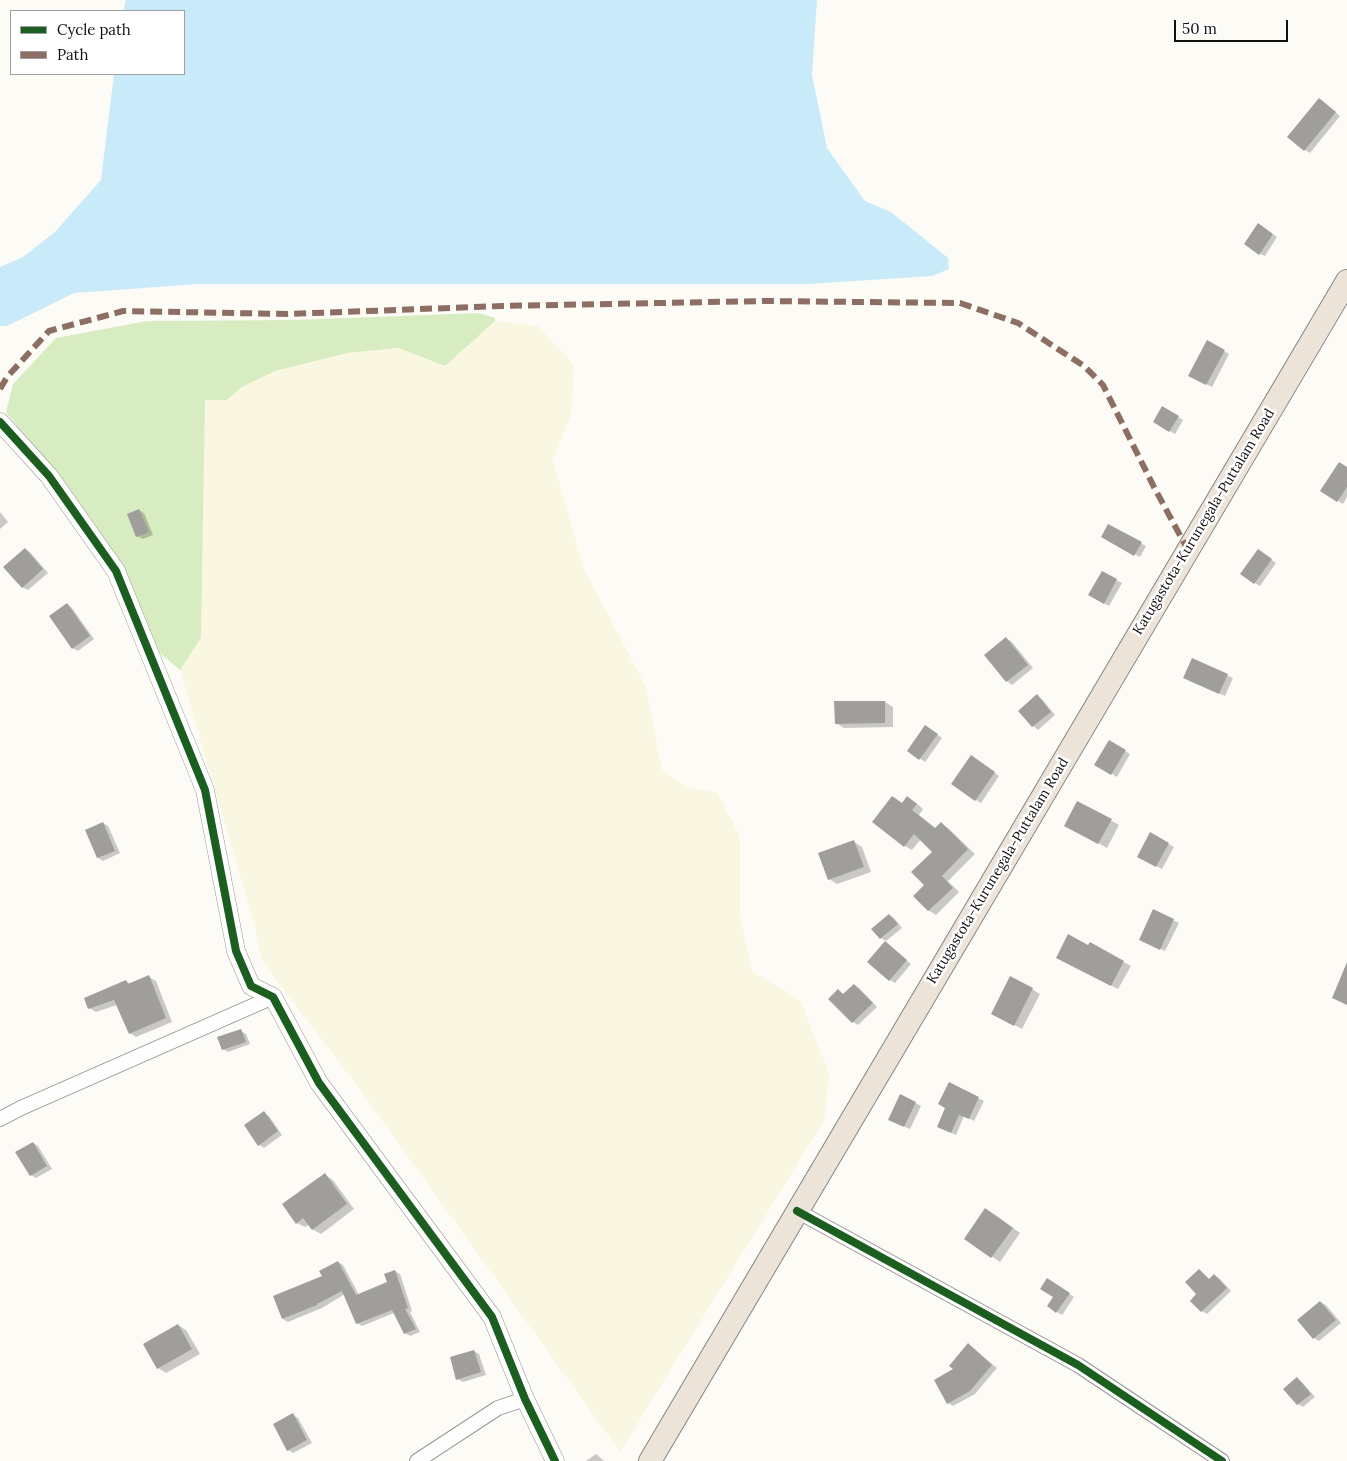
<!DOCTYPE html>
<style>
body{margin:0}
#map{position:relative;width:1347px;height:1461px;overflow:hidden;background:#fcfbf6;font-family:Lora,serif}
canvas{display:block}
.legend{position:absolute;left:10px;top:10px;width:175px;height:65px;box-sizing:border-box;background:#fff;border:1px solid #9f9f9f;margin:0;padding:6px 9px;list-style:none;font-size:15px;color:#101010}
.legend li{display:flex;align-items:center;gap:10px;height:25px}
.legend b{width:25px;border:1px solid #9f9f9f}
.scale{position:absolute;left:1174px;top:20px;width:114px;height:22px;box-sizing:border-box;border:2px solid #101010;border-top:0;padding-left:6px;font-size:15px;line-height:18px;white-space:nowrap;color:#101010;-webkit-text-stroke:4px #fff;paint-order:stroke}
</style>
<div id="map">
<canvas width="1347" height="1461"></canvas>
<ul class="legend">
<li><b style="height:6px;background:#1b5e20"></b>Cycle path</li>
<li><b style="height:6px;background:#8d6e63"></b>Path</li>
</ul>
<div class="scale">50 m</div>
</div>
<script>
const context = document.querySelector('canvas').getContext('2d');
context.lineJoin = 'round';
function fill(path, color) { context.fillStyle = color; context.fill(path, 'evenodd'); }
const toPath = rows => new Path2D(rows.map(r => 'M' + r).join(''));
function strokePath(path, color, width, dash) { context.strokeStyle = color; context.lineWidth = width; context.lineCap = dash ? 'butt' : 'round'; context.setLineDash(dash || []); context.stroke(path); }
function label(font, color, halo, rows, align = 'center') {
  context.font = font + ' Lora,serif'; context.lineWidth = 5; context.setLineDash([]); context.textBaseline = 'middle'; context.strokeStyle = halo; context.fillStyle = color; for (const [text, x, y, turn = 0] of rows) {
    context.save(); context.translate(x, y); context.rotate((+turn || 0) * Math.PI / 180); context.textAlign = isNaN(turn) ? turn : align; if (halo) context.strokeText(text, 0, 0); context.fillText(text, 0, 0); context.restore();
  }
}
const farmland = toPath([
 [495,321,538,326,574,365,571,414,553,461,584,569,646,687,662,770,688,788,717,792,740,837,740,915,752,971,800,1000,829,1073,825,1119,620,1452,358,1087,262,961,255,927,180,670,201,638,205,400,227,400,242,387,275,371,347,353,398,348,445,366]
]);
const forest = toPath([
 [479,313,495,318,495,321,445,366,398,348,347,353,275,371,242,387,227,400,205,400,201,638,180,670,160,653,96,526,6,412,13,384,56,338,147,321,293,320]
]);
const water = toPath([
 [126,0,817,0,812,75,827,148,865,201,891,212,948,258,949,269,932,276,808,284,198,284,74,293,7,326,0,326,0,267,23,257,55,232,101,180,114,74,184,74,184,11,123,11]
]);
const shadow = toPath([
 [1324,103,1340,116,1310,153,1305,150],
 [1263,228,1277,237,1265,256,1260,254],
 [1208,342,1229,354,1212,387,1190,375],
 [1163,408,1183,420,1175,434,1154,422],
 [1347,468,1347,497,1343,504,1322,491],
 [139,510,144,513,153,535,143,539,137,536],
 [0,512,8,522,0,529],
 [1109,526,1146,546,1140,557,1103,537],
 [25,549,30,552,48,573,28,590,22,587],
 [1264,554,1276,563,1260,586,1255,583],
 [1102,573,1122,583,1109,606,1090,595],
 [67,604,72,608,94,639,78,651,73,648],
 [1007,639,1012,642,1033,668,1012,685,1007,681,986,655],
 [1193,659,1233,678,1225,696,1190,681],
 [1037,696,1042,699,1055,715,1038,730,1033,726,1019,711],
 [885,702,893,707,893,727,844,728,836,723],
 [931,730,942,738,925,762,909,751],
 [1109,742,1130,754,1117,777,1096,764],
 [977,760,999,776,981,803,976,800],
 [893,797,903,804,915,802,923,809,919,815,936,829,941,824,948,828,975,854,948,881,959,892,936,915,928,910,926,885,934,852,921,839,912,850,905,846],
 [1078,802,1119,825,1107,848,1066,825],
 [103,823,108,826,120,853,103,861,98,858,86,830],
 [1150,834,1174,847,1162,869,1138,857],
 [854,842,862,847,871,872,837,884,829,879],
 [1154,911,1179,923,1165,951,1146,942],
 [889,915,894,918,902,928,886,941,881,938],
 [886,943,911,964,895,983,890,980],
 [1090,944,1131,966,1118,989,1065,962],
 [149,977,156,981,172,1022,136,1037,130,1033,117,1005,96,1012,89,1008,126,981,131,984],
 [854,985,859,988,877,1007,858,1025,853,1022,830,999,838,991,843,994],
 [1032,989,1040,994,1022,1029,1001,1018],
 [241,1031,246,1034,250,1044,228,1052,223,1049],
 [949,1084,984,1101,974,1121,964,1116,956,1135,943,1129],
 [901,1095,921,1106,910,1129,894,1122],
 [264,1113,269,1116,282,1135,264,1148,259,1145],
 [33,1143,38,1146,52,1169,36,1178,31,1175],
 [325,1175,333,1180,354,1209,321,1234,312,1229,309,1225,305,1227,297,1223],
 [994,1214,1020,1233,1000,1262,965,1238],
 [338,1262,343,1265,359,1295,388,1283,395,1271,400,1274,412,1311,410,1312,420,1332,410,1336,405,1333,394,1313,362,1326,357,1323,345,1294,322,1308,288,1322,283,1319],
 [1199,1270,1210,1280,1214,1275,1219,1278,1231,1291,1207,1314,1202,1311,1198,1294],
 [1053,1283,1074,1297,1062,1315,1057,1312],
 [1320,1302,1326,1305,1341,1323,1319,1341,1314,1338,1299,1320],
 [178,1325,186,1330,200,1354,166,1373,158,1368],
 [973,1348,997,1368,975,1394,953,1406,948,1403,955,1370],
 [474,1351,479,1354,486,1375,463,1382,458,1379],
 [1297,1379,1302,1382,1315,1397,1303,1407,1298,1404],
 [293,1415,298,1418,312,1443,293,1453,288,1450],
 [596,1454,604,1461,586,1461]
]);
const building = toPath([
 [1319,98,1336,112,1304,151,1287,137],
 [1258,223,1273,234,1259,255,1244,244],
 [1207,340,1225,350,1206,385,1188,376],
 [1162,406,1179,416,1169,432,1153,422],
 [1339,462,1347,467,1347,487,1337,502,1320,491],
 [139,509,149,532,136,537,127,514],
 [1108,524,1142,542,1134,556,1101,537],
 [25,548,43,569,22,588,3,567],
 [1258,549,1272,559,1254,584,1240,574],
 [1102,571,1117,579,1104,604,1088,595],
 [67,603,90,636,72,649,49,616],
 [1006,637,1028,665,1006,682,984,655],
 [1192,658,1228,674,1219,694,1183,678],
 [1037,694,1051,712,1032,727,1018,711],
 [834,701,885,701,885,723,835,724],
 [925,725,938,734,919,760,907,751],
 [1109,740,1126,750,1111,775,1094,765],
 [971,755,995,772,975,801,951,784],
 [892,796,902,803,907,796,917,804,912,810,935,828,941,822,968,849,942,876,953,888,928,911,913,896,924,885,911,872,932,852,914,834,904,847,872,822],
 [1077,801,1112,819,1098,844,1064,826],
 [103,822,115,851,97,858,85,830],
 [1150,832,1169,843,1156,867,1137,857],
 [854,840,864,867,828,880,818,853],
 [1153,909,1174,919,1160,950,1139,940],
 [889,914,898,924,880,939,871,929],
 [1068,934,1088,945,1090,942,1124,961,1111,986,1056,958],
 [885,941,907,960,889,981,867,962],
 [1347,962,1347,1005,1332,998],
 [149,975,166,1018,129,1034,114,1000,88,1009,84,998,126,980,128,984],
 [1010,976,1033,988,1014,1026,991,1014],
 [854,984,873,1003,852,1023,828,999,838,989,843,994],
 [241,1029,246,1042,222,1050,217,1037],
 [949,1082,979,1097,969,1119,959,1115,951,1133,937,1127,945,1108,938,1104],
 [900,1094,916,1102,904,1127,888,1120],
 [264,1111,278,1131,258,1146,244,1125],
 [33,1142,47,1166,30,1176,15,1152],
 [325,1173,347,1204,312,1230,303,1218,296,1224,282,1204],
 [985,1208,1013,1228,991,1258,964,1239],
 [338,1261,356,1295,387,1282,384,1274,395,1270,408,1308,405,1309,416,1329,404,1334,392,1310,356,1324,342,1291,317,1304,317,1305,282,1319,273,1296,322,1276,319,1271],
 [1199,1269,1209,1279,1214,1274,1227,1288,1201,1312,1190,1301,1196,1294,1185,1282],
 [1047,1278,1070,1293,1056,1313,1047,1306,1053,1297,1040,1289],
 [1320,1301,1336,1320,1313,1339,1297,1320],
 [178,1324,192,1349,157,1369,143,1344],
 [968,1343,992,1365,970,1391,947,1404,934,1380,953,1369,949,1366],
 [474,1350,481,1372,456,1380,450,1357],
 [1297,1377,1311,1394,1297,1405,1283,1389],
 [293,1413,307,1440,287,1451,273,1424]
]);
const minor = toPath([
 [0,1119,21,1108,273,997],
 [797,1211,1078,1365,1222,1461],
 [417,1461,498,1408,525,1399]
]);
const tertiary = toPath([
 [0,422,49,476,116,571,205,790,236,951,251,986,273,997,319,1083,492,1317,525,1399,555,1461]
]);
const trunk = toPath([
 [650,1461,1347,281]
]);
const quiet = toPath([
 [0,389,7,377,49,331,123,311,288,314,502,306,766,301,960,303,1018,323,1084,366,1103,385,1155,489,1188,550]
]);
const cycleway = toPath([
 [0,422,49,476,116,571,205,790,236,951,251,986,273,997,319,1083,492,1317,525,1399,555,1461],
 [797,1211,1078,1365,1222,1461]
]);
const streetNames = [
 ["Katugastota-Kurunegala-Puttalam Road",1204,522,-59],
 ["Katugastota-Kurunegala-Puttalam Road",998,871,-59]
];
fill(farmland, '#f9f7e1');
fill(forest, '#d8ecc2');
fill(water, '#c9eaf9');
fill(shadow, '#0003');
fill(building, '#a09e9b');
strokePath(minor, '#969694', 16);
strokePath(tertiary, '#969694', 19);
strokePath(trunk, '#848381', 24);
strokePath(minor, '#fffefe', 14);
strokePath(tertiary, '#fffefe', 18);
strokePath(trunk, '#ece4d8', 22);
strokePath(quiet, '#8d6e63', 6, [12, 6]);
strokePath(cycleway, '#1b5e20', 8);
label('14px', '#101010', '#fff', streetNames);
</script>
